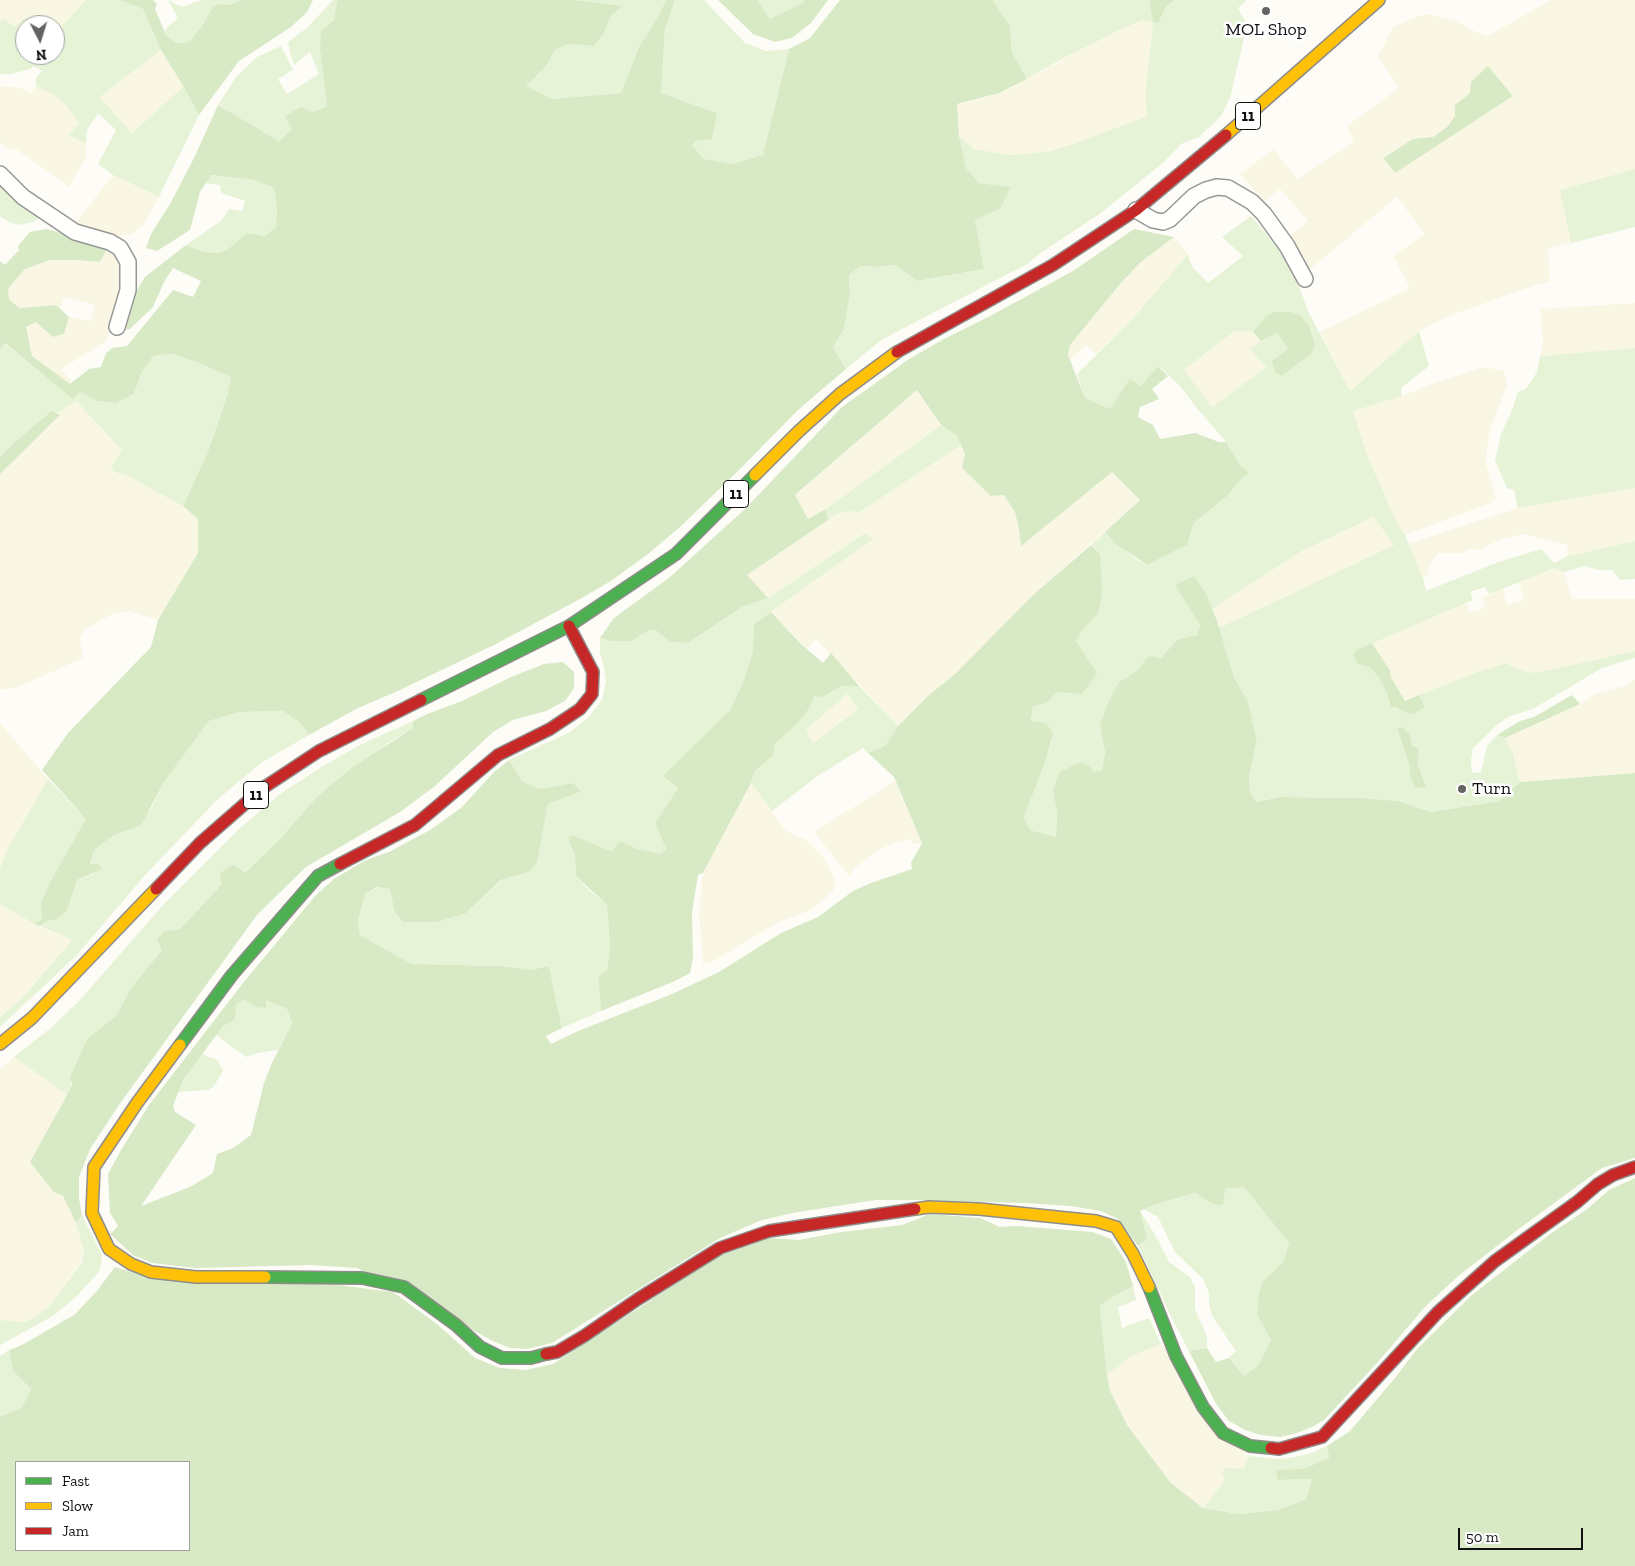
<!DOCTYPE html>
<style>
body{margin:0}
#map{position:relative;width:1635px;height:1566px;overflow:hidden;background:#fdfcf7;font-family:"Zilla Slab",serif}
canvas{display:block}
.legend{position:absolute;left:15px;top:1461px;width:175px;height:90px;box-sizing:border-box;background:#fff;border:1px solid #a0a0a0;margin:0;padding:6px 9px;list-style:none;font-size:15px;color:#111}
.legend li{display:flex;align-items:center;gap:10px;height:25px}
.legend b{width:25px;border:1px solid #a0a0a0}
.north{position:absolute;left:15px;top:15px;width:50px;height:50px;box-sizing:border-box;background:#fff;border:1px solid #a0a0a0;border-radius:50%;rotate:175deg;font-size:14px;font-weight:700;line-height:20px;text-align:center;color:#111}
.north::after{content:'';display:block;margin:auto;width:18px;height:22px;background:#646362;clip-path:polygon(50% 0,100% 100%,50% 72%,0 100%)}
.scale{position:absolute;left:1458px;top:1528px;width:125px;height:22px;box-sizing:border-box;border:2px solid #111;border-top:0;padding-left:6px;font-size:15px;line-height:18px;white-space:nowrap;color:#111;-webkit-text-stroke:4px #fff;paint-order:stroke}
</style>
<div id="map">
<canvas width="1635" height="1566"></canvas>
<ul class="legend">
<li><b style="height:6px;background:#4caf50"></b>Fast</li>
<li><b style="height:6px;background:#ffc107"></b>Slow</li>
<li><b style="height:6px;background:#c62828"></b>Jam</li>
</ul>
<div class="north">N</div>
<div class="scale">50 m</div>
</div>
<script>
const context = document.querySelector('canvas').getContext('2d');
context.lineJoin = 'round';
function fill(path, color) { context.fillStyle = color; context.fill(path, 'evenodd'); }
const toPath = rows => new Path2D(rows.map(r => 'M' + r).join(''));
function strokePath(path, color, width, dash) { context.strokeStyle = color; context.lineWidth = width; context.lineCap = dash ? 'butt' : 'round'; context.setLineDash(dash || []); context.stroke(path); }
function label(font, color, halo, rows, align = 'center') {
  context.font = font + ' "Zilla Slab",serif'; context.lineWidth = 5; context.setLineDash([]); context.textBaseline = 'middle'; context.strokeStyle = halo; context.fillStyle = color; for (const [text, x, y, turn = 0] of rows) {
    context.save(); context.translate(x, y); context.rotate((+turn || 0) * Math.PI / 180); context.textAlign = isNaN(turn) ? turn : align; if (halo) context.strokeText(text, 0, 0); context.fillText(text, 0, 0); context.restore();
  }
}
const farmland = toPath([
 [0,0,86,0,60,29,55,27,55,25,49,25,32,20,16,27,3,19,0,21],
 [1551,0,1635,0,1635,169,1561,190,1571,243,1549,248,1548,252,1550,282,1535,285,1447,317,1419,331,1350,391,1320,332,1410,288,1393,256,1425,234,1397,197,1308,271,1287,239,1308,221,1280,189,1264,202,1240,174,1274,149,1297,179,1354,142,1347,126,1399,88,1378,57,1393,27,1415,17,1428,14,1458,22,1476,32,1487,36],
 [1470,93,1513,96,1394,173,1383,157,1413,139,1433,137,1447,127,1455,116,1455,105],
 [1142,20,1153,22,1145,95,1147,116,1079,142,1047,152,1010,155,974,149,959,136,957,104,976,100,1007,90,1092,44],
 [161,50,184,86,132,133,100,97],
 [8,86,23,89,31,93,36,86,49,92,63,102,79,123,73,132,68,135,86,144,86,157,69,187,16,149,10,150,0,143,0,87],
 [113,175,159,197,144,224,132,234,117,236,73,226],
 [1174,237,1188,254,1161,287,1130,322,1096,354,1086,345,1070,360,1068,355,1070,345,1090,318,1141,262],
 [107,249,120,253,125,265,115,322,105,342,61,369,71,381,70,384,32,356,25,327,36,322,53,337,64,334,69,317,91,321,95,305,64,297,60,309,56,305,19,308,8,299,8,289,25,269,50,260,78,260,100,262],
 [1635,303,1635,348,1540,356,1543,343,1540,309],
 [1235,331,1253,332,1261,341,1251,350,1266,367,1212,407,1184,370],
 [1484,367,1504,371,1507,385,1491,427,1487,448,1486,464,1496,498,1491,503,1405,535,1398,525,1367,455,1353,410,1402,396,1434,383],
 [917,390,941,425,826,509,808,519,795,496],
 [76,401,122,450,111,466,114,472,126,475,181,504,198,519,198,553,158,620,129,611,112,614,84,630,80,638,83,658,18,687,1,690,0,688,0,474,60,415,58,413],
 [961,445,965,454,1004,495,1015,512,1019,530,1112,472,1140,500,1033,595,956,673,929,695,898,726,816,639,807,649,771,612,870,541,865,533,768,598,746,575,837,514,850,511,858,513],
 [1635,488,1635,541,1568,556,1567,544,1561,544,1524,534,1499,540,1481,550,1468,549,1463,553,1440,553,1436,556,1430,565,1427,576,1422,577,1408,544,1518,508],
 [1375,517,1394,545,1219,628,1212,609,1302,551],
 [1556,568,1564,572,1572,599,1635,599,1635,651,1536,673,1523,671,1506,663,1405,701,1391,677,1390,670,1372,643,1467,603,1470,612,1485,608,1482,598,1503,588,1507,605,1524,600,1519,583,1528,578],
 [1635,679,1635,773,1520,782,1513,753,1505,738,1580,704,1595,694,1624,686],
 [847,694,859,708,813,743,806,730],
 [0,723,48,779,8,848,0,868],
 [895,781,922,843,914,844,909,839,887,846,868,857,855,868,849,876,814,832],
 [751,783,786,831,806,840,824,858,836,882,833,891,813,909,777,923,710,963,703,964,699,913,703,873],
 [0,904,34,924,72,940,23,997,0,1017],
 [14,1057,67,1095,30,1162,63,1196,76,1223,84,1251,80,1264,49,1307,26,1322,0,1320,0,1069],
 [1161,1344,1248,1456,1244,1469,1226,1480,1203,1508,1171,1483,1127,1425,1110,1391,1107,1375,1131,1356]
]);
const green = toPath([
 [86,0,119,0,143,9,161,50,100,97,132,133,184,86,199,115,159,197,113,175,98,164,116,130,98,113,87,130,86,144,68,135,73,131,79,123,63,102,49,92,36,86,36,78,42,71,33,66,30,69,11,74,0,74,0,21,3,19,16,27,23,19,32,20,49,25,25,25,25,55,55,55,55,27,60,28],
 [168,0,182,7,201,0,241,0,230,5,220,4,213,6,202,26,189,42,176,43,166,35,165,30,178,18],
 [333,0,337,0,334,20,320,50,327,106,312,112,285,115,292,129,279,141,218,105,237,76,257,57,281,46,293,70,278,79,287,94,319,74,310,52,294,65,291,56,288,42,307,28],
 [576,0,666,0,658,17,639,47,621,93,552,99,525,86,547,65,555,50,569,44,594,46,604,33,611,16,622,6],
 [675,0,704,0,745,43,766,51,789,49,763,155,732,164,704,159,692,145,694,141,717,113,661,93,665,29],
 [757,0,804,0,804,2,770,19],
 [993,0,1149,0,1153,21,1159,22,1166,6,1175,0,1247,0,1238,8,1247,25,1230,98,1221,116,1199,137,1181,144,1165,161,1101,213,1039,254,1029,263,881,340,846,369,833,347,844,329,850,294,849,275,861,266,879,267,895,265,919,281,984,269,975,220,1000,209,1011,187,979,183,966,168,959,136,974,149,1010,155,1047,152,1079,142,1147,116,1145,95,1153,22,1142,20,1120,30,1058,61,1027,79,1012,52,1010,26],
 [1635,169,1635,227,1571,243,1560,190],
 [210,175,254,180,274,188,277,210,276,227,265,236,247,234,227,250,217,253,203,252,186,245,221,221,229,209,242,211,245,201,221,193,220,185,205,183],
 [0,182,40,217,34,222,18,225,9,222,0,216],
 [1251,216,1278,248,1297,282,1309,313,1350,391,1419,331,1429,366,1401,388,1402,396,1353,411,1367,455,1398,525,1405,535,1424,581,1426,591,1496,563,1541,549,1554,563,1568,556,1635,541,1635,579,1620,580,1612,570,1599,570,1584,566,1564,572,1555,568,1489,594,1485,587,1470,592,1473,600,1357,650,1379,678,1387,693,1391,708,1396,707,1407,713,1425,707,1419,695,1475,673,1506,663,1523,671,1536,673,1635,651,1635,658,1602,668,1533,709,1508,717,1498,724,1473,748,1471,760,1472,773,1481,772,1487,746,1497,735,1505,738,1513,753,1520,782,1499,801,1431,812,1398,801,1363,798,1280,797,1255,802,1250,793,1249,776,1257,740,1248,702,1234,677,1219,628,1394,545,1374,517,1302,551,1212,609,1206,593,1176,585,1200,625,1197,636,1177,640,1161,658,1148,656,1138,670,1119,682,1100,725,1105,752,1102,770,1053,790,1057,813,1056,837,1030,830,1024,817,1046,760,1053,733,1031,722,1033,707,1046,703,1058,692,1076,641,1083,629,1098,614,1100,554,1091,545,1105,532,1134,558,1147,565,1187,545,1194,523,1227,496,1242,478,1248,473,1240,465,1226,442,1195,406,1181,387,1159,366,1141,386,1130,380,1110,409,1085,398,1077,374,1130,322,1188,254,1192,267,1208,283,1243,256,1222,237],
 [1266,316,1310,355,1282,376,1288,349,1277,333,1261,341,1250,349,1266,367,1212,407,1184,370,1235,331,1253,332],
 [1397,728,1410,735,1412,745,1419,757,1418,765,1426,785,1410,777,1409,764],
 [4,343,73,398,80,392,97,401,116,403,134,394,141,374,153,356,172,354,199,363,231,377,227,396,207,454,183,506,126,475,114,472,111,466,122,450,76,401,58,413,52,412,16,441,0,457,0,349],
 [1635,348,1635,488,1518,508,1514,490,1507,488,1495,461,1501,434,1511,413,1518,392,1526,389,1537,372,1540,356],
 [941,425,957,436,961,445,858,513,850,511,837,514,828,520,826,509],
 [865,533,873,539,754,624,753,651,744,680,730,710,664,777,678,788,655,823,666,849,662,854,635,848,622,842,611,851,572,835,568,838,575,856,576,876,590,891,607,905,610,948,607,970,598,977,601,1011,562,1028,549,966,530,970,503,966,412,964,360,935,358,921,365,894,378,887,390,889,394,910,466,913,502,880,529,872,537,863,548,804,582,790,573,783,540,789,522,781,509,760,570,732,588,718,602,700,606,681,603,663,600,653,600,638,611,641,632,641,648,631,657,630,670,642,688,643,742,607,768,598],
 [842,686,859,686,898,726,885,746,868,753,863,748,819,775,772,811,751,783,755,771,773,756,775,744,800,721,810,707,814,695,823,697],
 [847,694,858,709,813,743,806,730],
 [283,711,300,723,309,735,261,763,218,799,145,875,76,956,0,1027,0,1017,23,997,72,940,40,926,49,920,72,892,77,880,94,874,90,865,94,850,114,835,129,830,150,810,164,782,209,721,239,712],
 [413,721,413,728,388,743,281,838,244,872,222,884,180,929,165,931,162,950,131,988,116,1016,88,1038,67,1095,14,1057,52,1027,80,1000,164,904,238,830,280,794,323,766,362,744],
 [48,779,86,819,52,878,41,903,42,919,34,924,0,904,0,868,8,848],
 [243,999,257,1007,266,1000,287,1009,292,1023,278,1050,257,1053,246,1057,216,1035,223,1026,235,1020,236,1005],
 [202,1054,217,1060,223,1070,221,1075,213,1087,208,1090,178,1092,183,1080],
 [1244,1187,1289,1243,1283,1262,1263,1281,1257,1315,1271,1340,1258,1367,1244,1376,1229,1358,1236,1351,1212,1316,1209,1303,1209,1293,1203,1279,1175,1252,1158,1217,1144,1209,1156,1204,1195,1193,1212,1204,1225,1189],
 [1140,1211,1154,1233,1169,1262,1190,1277,1195,1287,1195,1309,1207,1336,1207,1348,1189,1351,1173,1321,1138,1246,1146,1239],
 [82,1215,102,1255,101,1265,98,1273,74,1299,53,1316,0,1345,0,1320,26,1322,49,1307,81,1264,84,1251,76,1223],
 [1133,1286,1136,1300,1118,1307,1122,1328,1149,1318,1161,1344,1131,1356,1107,1375,1100,1305,1107,1300],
 [9,1350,13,1371,31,1389,22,1407,0,1417,0,1356],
 [1327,1446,1329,1458,1278,1480,1312,1479,1306,1499,1278,1510,1239,1514,1203,1508,1225,1480,1222,1473,1226,1468,1244,1469,1248,1456,1279,1459,1295,1457,1309,1454]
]);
const forest = toPath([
 [119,0,153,0,157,4,155,9,166,35,176,43,189,42,202,26,213,6,220,4,230,5,241,0,313,0,307,12,291,27,239,61,199,115,184,87,161,50,143,9],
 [337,0,576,0,623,6,611,16,604,33,594,46,569,44,555,50,547,65,526,86,552,99,621,93,639,47,658,17,666,0,675,0,665,29,661,93,717,113,712,139,695,141,692,145,704,159,732,164,763,155,789,49,810,38,840,0,993,0,1010,26,1012,52,1027,79,999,93,957,104,959,136,966,168,979,183,1011,187,1000,209,975,220,984,269,918,281,895,265,879,267,861,266,849,275,850,294,844,329,833,347,846,369,798,410,739,470,680,527,648,554,611,581,580,599,496,644,400,690,356,709,309,735,300,723,283,711,239,712,209,721,164,782,141,825,129,830,114,835,94,850,90,864,98,864,102,869,77,880,67,910,55,920,49,920,40,926,34,924,42,919,41,903,52,878,86,819,42,770,68,733,151,647,158,620,198,553,198,519,183,506,207,454,227,396,231,377,199,363,172,354,153,356,141,374,134,394,116,403,97,401,80,392,73,399,5,343,0,349,0,261,5,265,19,250,18,246,30,232,47,229,96,243,107,249,100,262,78,260,50,260,25,269,8,289,9,299,19,308,56,305,69,317,64,334,53,337,36,322,26,327,32,356,70,384,89,369,101,367,106,353,112,348,127,346,173,290,193,297,201,281,173,268,164,282,153,307,130,329,123,330,127,307,145,277,186,245,203,252,218,253,227,250,247,233,265,236,276,227,277,210,274,188,254,180,211,175,200,192,190,230,157,251,146,248,151,234,170,204,194,158,218,105,279,141,292,129,285,116,301,107,312,112,327,106,320,50,321,31,334,20],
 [718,0,757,0,770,19,804,2,804,0,828,0,811,23,792,38,775,42,753,34],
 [1149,0,1175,0,1166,6,1159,22,1153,22],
 [1488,66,1513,96,1395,173,1383,158,1413,139,1433,137,1447,127,1455,116,1455,105,1470,93,1471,82],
 [1134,229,1174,237,1141,262,1120,284,1070,345,1068,355,1085,398,1110,409,1130,379,1141,386,1158,366,1168,376,1152,389,1159,399,1140,407,1138,417,1153,425,1160,439,1195,433,1219,442,1226,442,1240,465,1249,473,1242,478,1227,496,1194,523,1187,545,1147,565,1116,544,1105,532,1140,500,1112,472,1021,546,1019,530,1015,512,1004,495,991,496,962,468,965,454,957,436,941,425,917,390,795,495,808,519,826,509,828,520,747,575,768,598,742,607,688,643,670,642,656,630,648,631,632,641,611,641,600,638,614,618,670,577,745,509,842,407,909,359,944,339,990,316,1073,271],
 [1275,312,1291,312,1301,316,1309,326,1315,345,1310,355,1282,376,1275,372,1272,361,1288,349,1277,333,1261,341,1253,332,1266,316],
 [52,411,60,415,0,474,0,457,16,441],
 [1091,545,1100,554,1102,593,1098,614,1083,629,1076,641,1097,673,1082,694,1058,692,1046,703,1033,707,1031,721,1046,723,1053,733,1046,760,1024,817,1030,830,1056,837,1057,813,1053,790,1060,772,1081,762,1090,767,1093,773,1102,770,1105,752,1100,725,1108,703,1119,682,1138,670,1148,656,1161,658,1177,640,1197,635,1200,625,1175,585,1194,576,1206,593,1217,621,1234,677,1248,702,1257,740,1249,776,1250,793,1256,802,1280,797,1363,798,1398,801,1431,812,1499,801,1520,782,1635,773,1635,1158,1602,1168,1520,1228,1457,1277,1425,1307,1377,1363,1324,1420,1312,1427,1297,1433,1280,1437,1261,1435,1245,1430,1229,1421,1216,1404,1189,1351,1207,1348,1216,1362,1229,1358,1244,1376,1258,1366,1271,1340,1257,1315,1259,1293,1263,1281,1283,1262,1289,1243,1244,1187,1225,1189,1223,1205,1212,1204,1195,1193,1156,1204,1140,1211,1147,1239,1138,1246,1118,1219,1101,1211,1070,1206,1025,1203,925,1200,876,1200,798,1212,762,1220,720,1238,552,1343,527,1349,510,1348,493,1341,357,1268,310,1265,196,1268,152,1263,133,1255,110,1234,118,1226,110,1213,108,1174,121,1150,149,1105,243,983,315,896,334,879,364,861,391,851,430,830,461,808,493,773,509,760,522,781,540,789,573,783,582,791,548,804,537,863,529,872,501,880,466,913,436,922,403,922,394,910,390,889,377,887,365,894,358,921,360,935,412,964,503,966,530,970,549,966,562,1028,546,1036,551,1044,578,1031,672,994,719,972,781,933,818,917,853,891,871,883,912,869,911,863,922,843,894,777,868,753,885,746,898,726,929,695,956,673,1033,595],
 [243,999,256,1007,266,1008,266,1000,287,1009,292,1023,272,1063,264,1083,251,1135,233,1148,217,1154,213,1173,192,1186,141,1206,196,1125,175,1112,173,1106,183,1080,223,1026,235,1020,236,1005],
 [771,612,801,644,823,663,831,653,859,686,842,686,823,697,814,696,810,707,800,721,775,744,773,756,755,771,751,783,705,869,703,873,698,875,692,912,693,958,690,973,675,981,601,1011,598,977,607,970,610,948,607,905,576,876,575,856,568,838,572,835,611,851,621,841,635,848,661,854,666,849,655,823,678,788,663,776,730,710,744,680,753,651,754,624],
 [1372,643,1390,670,1391,677,1405,701,1419,695,1425,707,1413,714,1407,713,1396,707,1391,708,1387,693,1379,678,1370,667,1358,664,1353,655,1357,650],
 [563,662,574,672,574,688,565,701,546,711,513,720,493,732,435,786,400,812,306,867,257,915,121,1102,90,1149,79,1177,79,1198,82,1215,76,1223,63,1196,54,1192,30,1162,67,1095,72,1084,70,1077,88,1038,116,1016,131,988,162,950,157,939,165,931,180,929,222,884,220,873,233,865,245,872,281,838,317,797,353,767,413,728,413,721,427,714,462,701,511,677,544,664],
 [1572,695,1580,704,1505,738,1497,735,1520,721,1534,717],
 [1402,727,1410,735,1412,745,1419,750,1418,765,1426,786,1419,788,1415,786,1410,777,1409,764,1397,728],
 [1635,1178,1635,1566,0,1566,0,1417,22,1407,31,1389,13,1371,9,1350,22,1345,74,1315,96,1292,115,1267,141,1275,338,1285,393,1292,437,1324,475,1358,500,1368,526,1370,553,1364,717,1257,768,1238,799,1240,841,1232,902,1225,930,1214,980,1218,1000,1227,1017,1226,1093,1232,1111,1239,1126,1262,1133,1286,1107,1300,1100,1306,1107,1375,1110,1391,1127,1425,1171,1483,1203,1508,1239,1514,1278,1510,1306,1499,1312,1479,1278,1480,1276,1470,1303,1469,1329,1458,1327,1446,1350,1431,1395,1378,1417,1349,1472,1295,1550,1234,1586,1210,1609,1190],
 [16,1462,189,1462,189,1550,16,1550]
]);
const street = toPath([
 [0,174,23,197,75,232,110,242,120,248,128,262,128,290,117,327],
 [1136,210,1153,220,1163,222,1170,219,1194,196,1206,190,1217,187,1228,188,1252,202,1264,214,1287,246,1305,279]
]);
const fast = toPath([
 [421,700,569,626,676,554,755,475],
 [180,1045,232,975,318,876,340,864],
 [265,1277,362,1278,404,1287,456,1325,480,1347,502,1358,531,1358,546,1354],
 [1149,1287,1176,1356,1203,1407,1223,1433,1250,1446,1271,1448]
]);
const slow = toPath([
 [1226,135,1379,0],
 [755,475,799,431,840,394,897,352],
 [0,1044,32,1018,156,889],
 [180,1045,137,1103,94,1167,92,1213,109,1249,131,1264,151,1272,196,1277,265,1277],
 [915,1209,929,1207,979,1209,1096,1221,1116,1227,1133,1254,1149,1287]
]);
const jam = toPath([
 [897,352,1053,265,1136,210,1226,135],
 [340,864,415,825,498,755,550,729,580,709,592,694,593,672,569,626],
 [156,889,200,843,263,788,319,751,421,700],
 [546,1354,557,1352,584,1336,638,1299,720,1248,769,1231,915,1209],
 [1271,1448,1279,1449,1322,1437,1438,1312,1495,1261,1577,1202,1598,1184,1613,1175,1635,1167]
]);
const markers = [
 [1266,11,5,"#646362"],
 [1462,789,5,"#646362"]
];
const shields = [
 [1248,116,25],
 [736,494,25],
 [256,795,25]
];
const shieldNames = [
 ["11",1248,116],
 ["11",736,494],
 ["11",256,795]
];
const poiNames = [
 ["MOL Shop",1266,30],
 ["Turn",1472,789,"left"]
];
fill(farmland, '#f9f7e4');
fill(green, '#e7f3d7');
fill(forest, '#d8eac5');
strokePath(street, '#979795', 18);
strokePath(fast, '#8e8d8b', 14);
strokePath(slow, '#8e8d8b', 14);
strokePath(jam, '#8e8d8b', 14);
strokePath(street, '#fffffe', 15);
strokePath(fast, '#4caf50', 11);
strokePath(slow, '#ffc107', 11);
strokePath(jam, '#c62828', 11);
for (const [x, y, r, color] of markers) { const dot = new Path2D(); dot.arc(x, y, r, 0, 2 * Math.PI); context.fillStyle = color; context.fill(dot); strokePath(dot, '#fff', 2); }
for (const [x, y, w] of shields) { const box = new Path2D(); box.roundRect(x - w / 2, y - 13.5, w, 27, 4); context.fillStyle = '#fff'; context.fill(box); strokePath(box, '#111', 1); }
label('bold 16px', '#111', null, shieldNames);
label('18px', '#111', '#fff', poiNames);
</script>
